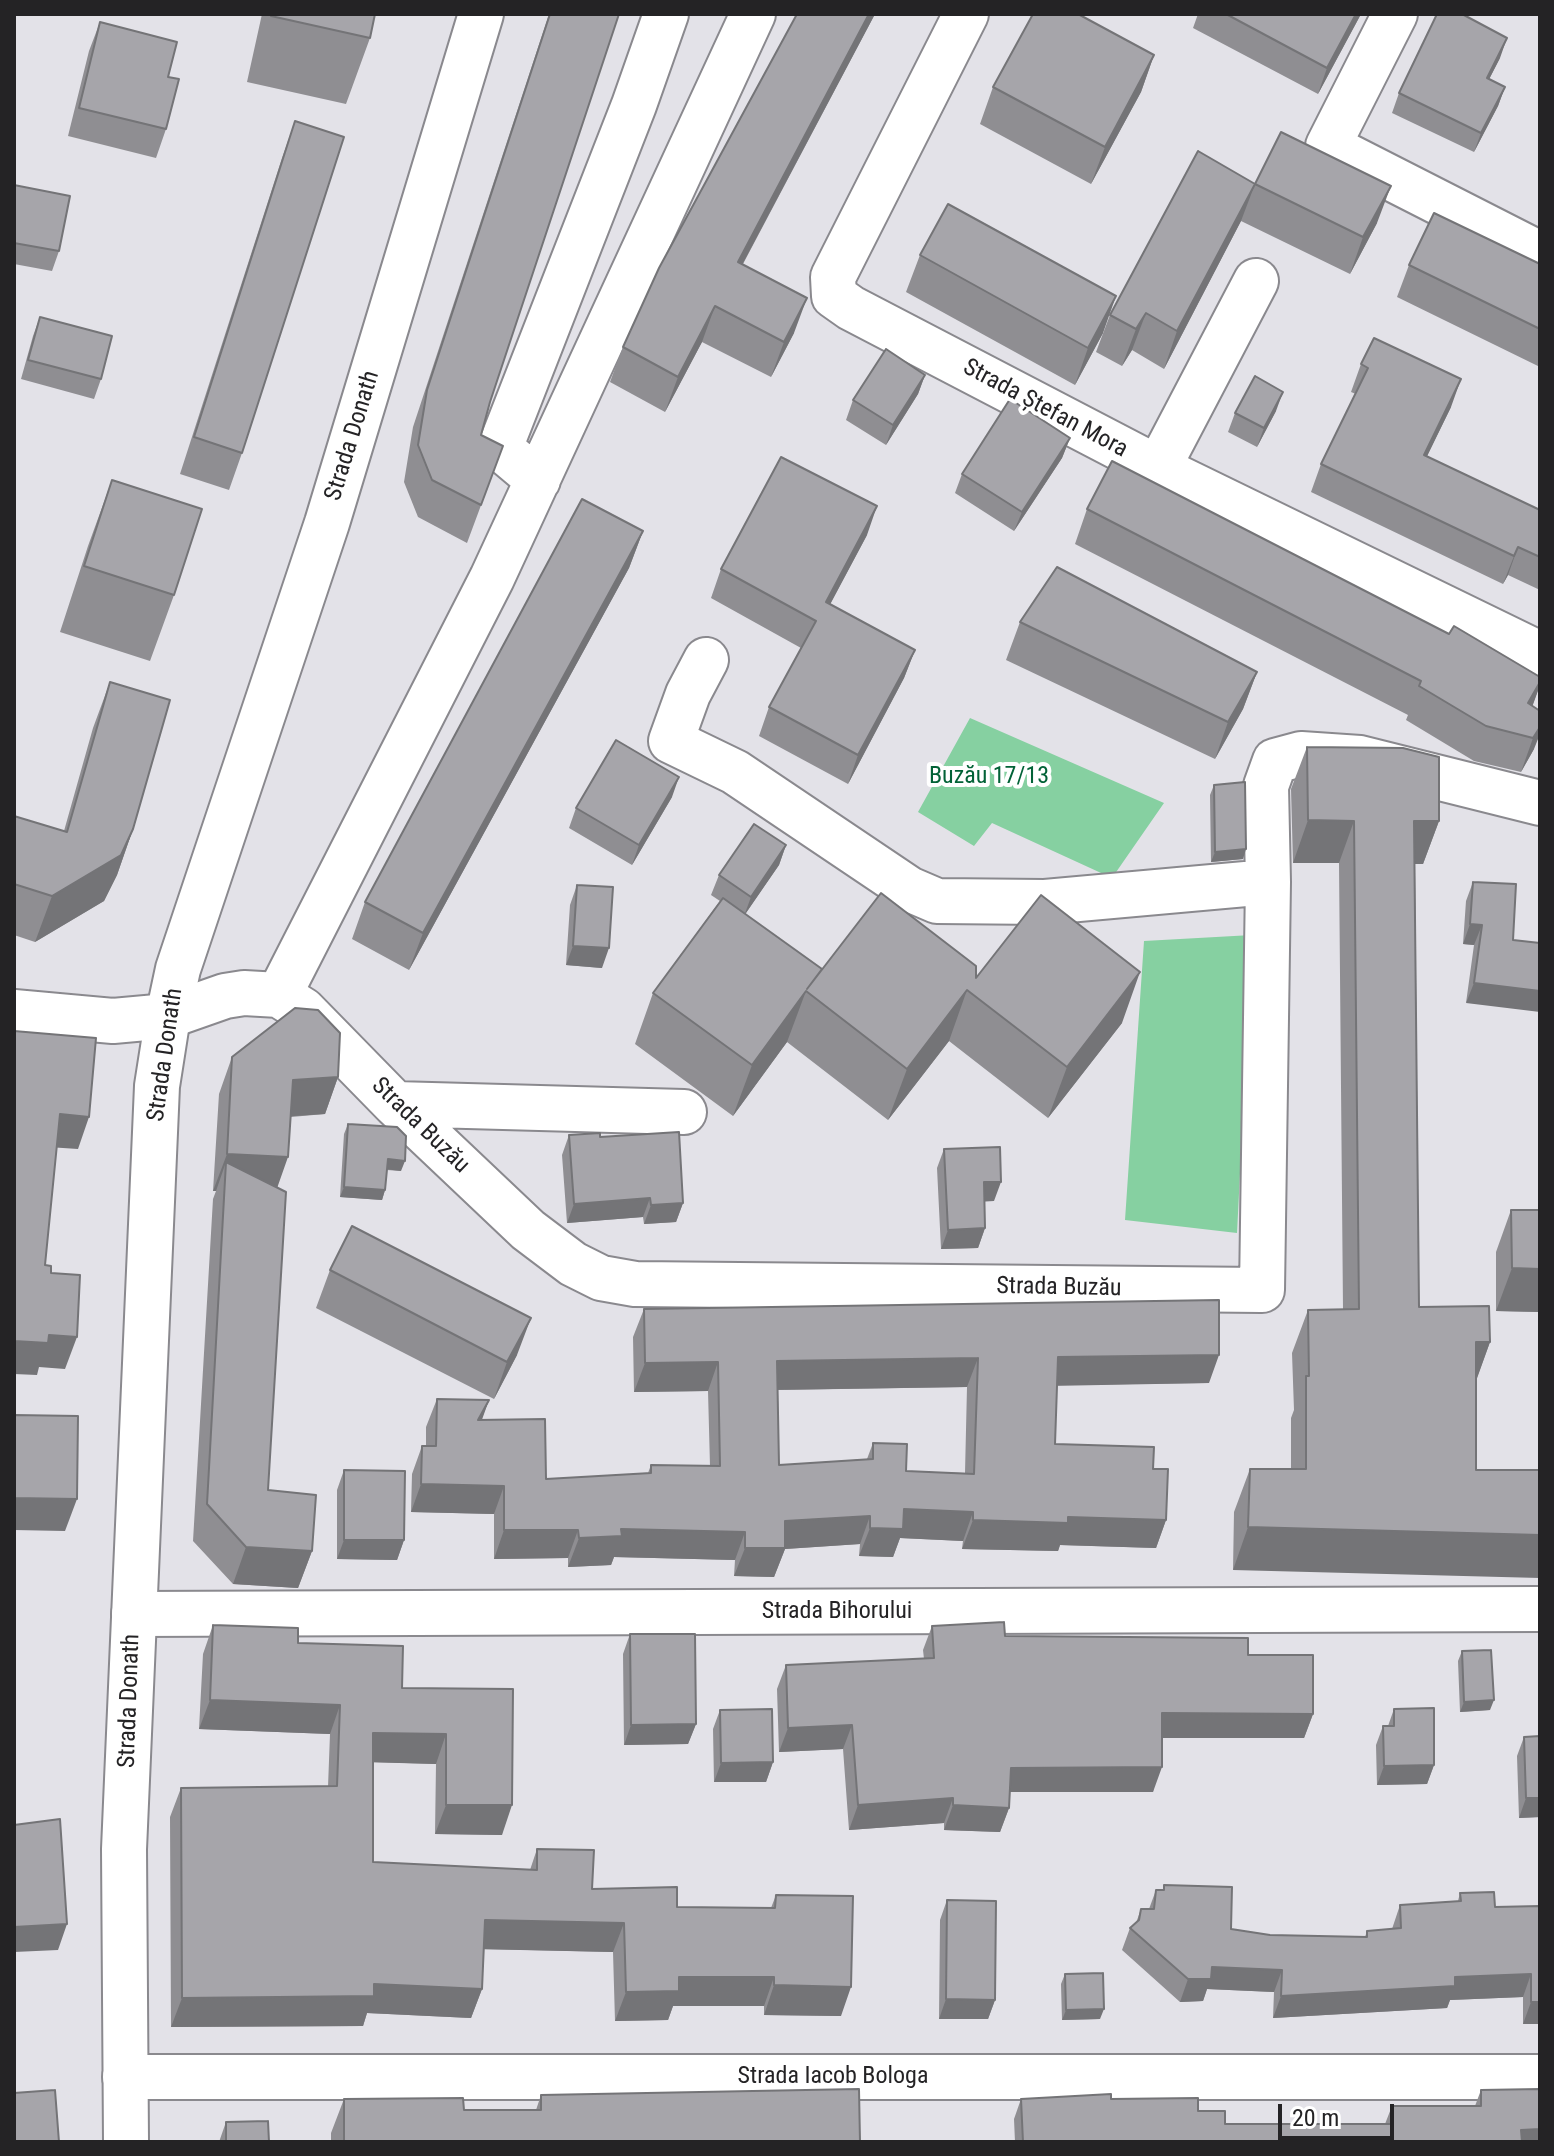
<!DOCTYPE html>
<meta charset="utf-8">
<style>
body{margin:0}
#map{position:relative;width:1554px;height:2156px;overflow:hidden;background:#e3e2e8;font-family:"Roboto Condensed",sans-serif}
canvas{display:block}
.frame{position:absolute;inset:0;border:16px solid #242325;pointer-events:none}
.scale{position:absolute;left:1278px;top:2104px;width:116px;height:36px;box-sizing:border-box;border:4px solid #242325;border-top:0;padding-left:10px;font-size:24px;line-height:28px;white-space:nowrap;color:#242325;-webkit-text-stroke:6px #fff;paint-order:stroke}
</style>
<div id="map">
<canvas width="1554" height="2156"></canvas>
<div class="frame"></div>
<div class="scale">20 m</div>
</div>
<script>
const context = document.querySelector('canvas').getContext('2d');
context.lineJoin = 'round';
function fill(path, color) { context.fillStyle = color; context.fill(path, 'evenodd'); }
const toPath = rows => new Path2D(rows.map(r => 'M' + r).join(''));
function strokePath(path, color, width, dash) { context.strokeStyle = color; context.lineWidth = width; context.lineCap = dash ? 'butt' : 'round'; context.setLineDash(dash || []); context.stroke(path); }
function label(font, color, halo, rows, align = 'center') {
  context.font = font + ' "Roboto Condensed",sans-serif'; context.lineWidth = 8; context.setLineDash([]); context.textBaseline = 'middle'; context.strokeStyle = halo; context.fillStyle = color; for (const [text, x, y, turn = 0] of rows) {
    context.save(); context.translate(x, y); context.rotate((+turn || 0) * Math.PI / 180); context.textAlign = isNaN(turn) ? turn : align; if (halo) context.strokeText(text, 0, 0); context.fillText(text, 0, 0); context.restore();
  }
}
const green = toPath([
 [970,718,1164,803,1112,878,992,823,974,846,918,812],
 [1252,935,1237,1233,1125,1220,1144,941]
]);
const minor = toPath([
 [966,14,833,277,834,296,851,308,1158,468,1540,654],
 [1395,14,1328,146,1540,254],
 [1158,468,1256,281],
 [538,480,500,448,634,105,666,14],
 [706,660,688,694,671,741,735,772,909,889,937,901,1045,902,1268,882],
 [279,995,492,578,753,14],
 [14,1012,113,1021,168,1016,225,996,244,993,279,995,303,1010,395,1104,528,1230,573,1264,601,1278,635,1284,1262,1290,1268,882,1266,786,1275,761,1301,754,1360,758,1540,803],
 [395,1104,684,1112],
 [134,1614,1540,1609],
 [125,2077,1540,2077]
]);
const secondary = toPath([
 [126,2142,124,1849,157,1086,168,1016,178,969,327,523,481,14]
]);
const wall = toPath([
 [262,14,375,14,370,38,346,104,247,82],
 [549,14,619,14,490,402,481,435,503,446,467,543,418,517,404,482,413,427],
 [797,14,875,14,743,264,794,333,771,377,702,342,665,412,610,382,623,347],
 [1198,14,1361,14,1318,94,1193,28],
 [100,22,166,129,156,158,68,136,89,51],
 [1154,55,1141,92,1091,184,980,124,993,87],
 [1500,58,1489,79,1505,87,1498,106,1474,152,1392,113,1399,93],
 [295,121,242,453,229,490,180,474,282,158],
 [1255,184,1377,223,1350,274,1241,221,1164,369,1132,350,1122,366,1096,352,1110,315],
 [14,185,59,251,52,271,14,264],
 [920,255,1103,333,1075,385,906,292],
 [1540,264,1540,367,1397,297,1409,265],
 [40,317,101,379,94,399,21,379,33,336],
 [1361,364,1451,407,1427,456,1540,510,1540,590,1508,575,1503,584,1311,492,1321,464,1356,394,1351,392],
 [925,375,918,394,886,445,846,420,853,400],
 [1276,411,1257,447,1228,432,1235,413],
 [1070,438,1062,458,1014,531,955,493,962,474],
 [112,480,174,595,150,661,60,632,88,546],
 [1087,509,1449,634,1540,677,1540,685,1532,706,1534,749,1521,772,1474,761,1406,720,1408,715,1075,544],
 [643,531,629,568,409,970,352,939,365,902],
 [867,535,830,604,915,650,904,678,848,784,759,736,769,707,801,648,711,598,721,569],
 [1020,622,1257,672,1243,709,1215,759,1006,660],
 [110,682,133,829,117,875,104,901,35,942,14,935,14,816,64,831,93,728],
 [1307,747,1439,821,1423,864,1415,864,1419,1307,1490,1342,1476,1380,1476,1470,1233,1570,1234,1512,1250,1469,1291,1469,1291,1418,1294,1410,1292,1353,1308,1310,1343,1309,1339,863,1293,863,1291,789],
 [1214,785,1243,859,1211,862,1210,795],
 [672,797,632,865,569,828,576,808],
 [786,845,779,865,745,914,822,969,976,978,1122,1023,1048,1118,949,1041,888,1120,787,1042,733,1116,635,1044,653,993,720,901,711,895,719,875],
 [1473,882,1513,940,1466,1003,1474,945,1463,944,1466,901],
 [577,885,602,968,566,965,570,905],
 [232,1057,338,1077,325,1114,291,1117,277,1188,268,1490,312,1551,298,1588,233,1584,193,1541,213,1199,216,1191,213,1191,219,1094],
 [348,1124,401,1171,387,1170,385,1190,382,1200,340,1197,344,1134],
 [569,1135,600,1137,683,1203,676,1222,644,1224,643,1217,567,1223,562,1155],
 [944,1149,994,1201,984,1201,985,1228,978,1248,941,1249,937,1168],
 [1511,1210,1540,1210,1540,1312,1496,1311,1496,1252],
 [330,1270,517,1355,494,1399,316,1308],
 [644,1309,1209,1383,1057,1385,1055,1444,1153,1469,1166,1520,1156,1548,1060,1545,1058,1551,962,1549,963,1541,900,1538,893,1557,859,1556,860,1544,785,1549,774,1577,734,1576,735,1560,614,1557,611,1565,568,1567,568,1558,494,1559,494,1514,411,1512,412,1474,422,1446,426,1446,426,1427,437,1399,489,1400,481,1420,546,1479,648,1473,651,1465,710,1466,708,1391,634,1392,633,1337],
 [967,1387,965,1473,906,1471,873,1443,867,1459,779,1465,778,1390],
 [344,1470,404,1540,397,1560,337,1559,337,1490],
 [213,1625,298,1643,402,1688,513,1689,502,1835,435,1834,436,1764,373,1762,373,1862,530,1870,537,1849,592,1889,677,1907,771,1908,776,1895,841,2016,764,2015,764,2006,673,2006,668,2020,615,2021,613,1952,484,1949,482,1989,471,2018,367,2013,363,2026,171,2027,170,1817,181,1788,328,1787,330,1734,199,1729,203,1654],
 [932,1626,1005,1636,1248,1655,1313,1714,1304,1738,1162,1738,1153,1792,1010,1792,1009,1808,1000,1832,944,1830,944,1823,849,1830,843,1749,779,1752,777,1689,786,1665,924,1659,923,1650],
 [630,1634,696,1724,688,1744,624,1745,623,1654],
 [1462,1651,1490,1710,1460,1712,1458,1661],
 [1394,1709,1434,1765,1427,1784,1377,1785,1376,1745,1383,1726,1388,1726],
 [720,1710,773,1762,766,1782,714,1782,713,1729],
 [1540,1736,1540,1817,1519,1818,1517,1756,1524,1737],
 [1164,1885,1231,1929,1270,1935,1365,1937,1367,1931,1392,1929,1400,1905,1458,1901,1460,1893,1495,1907,1540,1906,1540,2024,1523,2024,1523,1997,1450,2000,1447,2008,1273,2018,1274,1992,1207,1989,1203,2001,1180,2002,1122,1950,1130,1928,1136,1923,1141,1909,1149,1909,1156,1890,1163,1890],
 [947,1900,995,2000,988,2019,939,2019,940,1920],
 [1065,1974,1100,2019,1062,2020,1061,1984],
 [1481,2090,1540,2142,1015,2142,1014,2119,1021,2099,1111,2099,1198,2111,1225,2124,1385,2124,1392,2106,1475,2106],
 [541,2095,860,2142,331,2142,331,2133,344,2099,464,2110,536,2110],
 [226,2122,269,2142,219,2142]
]);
const shadedWall = toPath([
 [869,14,875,14,725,297,738,262],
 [1356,14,1361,14,1318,94,1327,68],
 [1507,38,1500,58,1480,97,1487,78],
 [1154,55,1141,92,1091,184,1105,147],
 [1505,87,1498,106,1474,152,1481,133],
 [1255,184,1241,221,1164,369,1177,331],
 [1391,186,1377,223,1350,274,1363,237],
 [1116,296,1103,333,1075,385,1088,348],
 [807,298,794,333,771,377,784,342],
 [715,306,702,342,665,412,678,377],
 [1146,313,1132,350,1122,366,1136,329],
 [925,375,918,394,886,445,893,425],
 [1461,379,1451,407,1414,483,1424,455],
 [1283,392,1276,411,1257,447,1264,428],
 [1070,438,1062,458,1014,531,1022,512],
 [877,506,867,535,816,631,826,602],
 [643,531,629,568,409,970,423,933],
 [1518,547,1508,575,1503,584,1514,556],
 [915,650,904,678,848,784,858,755],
 [1257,672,1243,709,1215,759,1228,722],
 [1540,682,1540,685,1530,713,1528,703],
 [1540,727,1540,734,1534,749,1521,772,1533,738],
 [679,777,672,797,632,865,639,845],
 [1308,820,1354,821,1339,863,1293,863],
 [1414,821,1439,821,1423,864,1399,864],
 [133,829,117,875,104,901,35,942,52,896],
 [786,845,779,865,744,916,751,897],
 [1246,849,1243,859,1211,862,1215,852],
 [1470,924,1482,925,1474,945,1463,944],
 [573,946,609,948,602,968,566,965],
 [1140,972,1122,1023,1048,1118,1067,1067],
 [1474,983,1540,991,1540,1012,1466,1003],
 [967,990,949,1041,888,1120,907,1069],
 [806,991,787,1042,733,1116,752,1065],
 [338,1077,325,1114,279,1117,293,1080],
 [60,1114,89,1117,78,1149,48,1147],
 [227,1154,288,1157,275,1194,226,1162,216,1191,213,1191],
 [388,1159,405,1161,401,1171,384,1169],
 [984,1182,1001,1182,994,1201,977,1202],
 [344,1187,385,1190,382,1200,340,1197],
 [650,1198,643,1217,567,1223,574,1204],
 [683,1203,676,1222,644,1224,651,1205],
 [985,1228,978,1248,941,1249,948,1230],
 [1512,1268,1540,1269,1540,1312,1496,1311],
 [531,1318,517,1355,494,1399,507,1362],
 [49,1335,77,1337,65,1369,39,1367,37,1375,14,1374,14,1341],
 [1476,1342,1490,1342,1475,1384],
 [1219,1355,1209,1383,1048,1386,1058,1357],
 [978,1358,967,1387,767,1390,777,1361],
 [718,1362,708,1391,634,1392,645,1363],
 [489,1400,479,1428,478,1420],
 [421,1484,504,1486,494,1514,411,1512],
 [14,1498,77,1499,65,1531,14,1530],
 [904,1509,973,1512,963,1541,900,1538,893,1557,859,1556,870,1528],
 [870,1516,860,1544,785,1549,774,1577,734,1576,745,1548,785,1521],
 [1068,1517,1166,1520,1156,1548,1060,1545,1058,1551,962,1549,973,1520],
 [1248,1527,1540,1535,1540,1578,1233,1570],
 [621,1529,745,1532,735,1560,614,1557,611,1565,568,1567,579,1538],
 [504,1530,578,1530,568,1558,494,1559],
 [344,1540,404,1540,397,1560,337,1559],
 [246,1547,312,1551,298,1588,233,1584],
 [210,1700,340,1705,330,1734,199,1729],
 [1494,1700,1490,1710,1460,1712,1464,1702],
 [1162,1713,1313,1714,1304,1738,1153,1738],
 [696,1724,688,1744,624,1745,631,1725],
 [852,1725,843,1749,779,1752,788,1728],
 [373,1733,446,1734,436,1764,362,1762],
 [773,1762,766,1782,714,1782,721,1763],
 [1434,1765,1427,1784,1377,1785,1384,1766],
 [1162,1767,1153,1792,1002,1792,1011,1768],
 [953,1798,944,1823,849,1830,858,1805],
 [1526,1798,1540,1798,1540,1817,1519,1818],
 [446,1805,512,1805,502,1835,435,1834],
 [953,1805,1009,1808,1000,1832,944,1830],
 [485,1920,624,1923,613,1952,474,1949],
 [67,1924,58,1950,14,1952,14,1927],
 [1212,1967,1282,1970,1274,1992,1207,1989,1203,2001,1180,2002,1188,1979],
 [1531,1974,1523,1997,1450,2000,1447,2008,1273,2018,1281,1996,1455,1977],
 [679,1977,774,1977,764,2006,673,2006,668,2020,615,2021,626,1992],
 [374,1984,482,1989,471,2018,367,2013,363,2026,171,2027,182,1998],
 [774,1985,851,1987,841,2016,764,2015],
 [946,1999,995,2000,988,2019,939,2019],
 [1531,2002,1540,2002,1540,2024,1523,2024],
 [1104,2009,1100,2019,1062,2020,1066,2010],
 [1540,2129,1540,2142,1517,2142,1521,2130]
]);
const building = toPath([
 [271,14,375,14,370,38,271,16,271,14],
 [550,14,619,14,490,402,481,435,503,446,481,505,432,480,418,445,427,390,550,14],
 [797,14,869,14,738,262,807,298,784,342,715,306,678,377,623,347,659,268,797,14],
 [1033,14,1078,14,1154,55,1105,147,993,87,1033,14],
 [1226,14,1356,14,1327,68,1226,14],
 [1437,14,1462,14,1507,38,1487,78,1505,87,1481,133,1399,93,1437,14],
 [100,22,177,42,168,77,179,79,166,129,79,108,100,22],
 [295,121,344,137,242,453,194,437,295,121],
 [1281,132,1391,186,1363,237,1255,184,1281,132],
 [1198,151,1255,184,1177,331,1146,313,1136,329,1110,315,1198,151],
 [14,185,70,196,59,251,14,243,14,185],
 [948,204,1116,296,1088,348,920,255,948,204],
 [1434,213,1540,264,1540,329,1409,265,1434,213],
 [40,317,112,336,101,379,28,360,40,317],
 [1374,338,1461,379,1424,455,1540,510,1540,557,1518,547,1514,556,1321,464,1368,368,1361,364,1374,338],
 [886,349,925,375,893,425,853,400,886,349],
 [1255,376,1283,392,1264,428,1235,413,1255,376],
 [1010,399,1070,438,1022,512,962,474,1010,399],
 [781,457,877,506,826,602,915,650,858,755,769,707,816,621,721,569,781,457],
 [1112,461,1449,634,1454,626,1540,677,1540,682,1528,703,1540,711,1540,727,1533,738,1486,726,1419,686,1421,681,1087,509,1112,461],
 [112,480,202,509,174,595,84,566,112,480],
 [582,499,643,531,423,933,365,902,582,499],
 [1057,567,1257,672,1228,722,1020,622,1057,567],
 [110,682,170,700,133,829,121,855,52,896,14,884,14,816,67,832,110,682],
 [616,740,679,777,639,845,576,808,616,740],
 [1307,747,1403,748,1439,757,1439,821,1414,821,1419,1307,1489,1306,1490,1342,1476,1342,1476,1470,1540,1470,1540,1535,1248,1527,1250,1469,1306,1469,1306,1376,1309,1376,1308,1310,1359,1309,1354,821,1308,820,1307,747],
 [1245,782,1246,849,1215,852,1214,785,1245,782],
 [754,824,786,845,751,897,719,875,754,824],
 [1473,882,1516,884,1513,940,1540,943,1540,991,1474,983,1482,925,1470,924,1473,882],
 [577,885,613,887,609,948,573,946,577,885],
 [881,893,976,966,976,978,1041,895,1140,972,1067,1067,967,990,907,1069,806,991,752,1065,653,993,723,898,822,969,807,989,881,893],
 [295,1008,318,1010,340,1033,338,1077,293,1080,288,1157,227,1154,232,1057,295,1008],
 [14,1031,96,1038,89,1117,60,1114,45,1265,51,1266,51,1273,80,1275,77,1337,49,1335,48,1343,14,1341,14,1031],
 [348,1124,397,1127,406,1136,405,1161,388,1159,385,1190,344,1187,348,1124],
 [679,1132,683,1203,651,1205,650,1198,574,1204,569,1135,600,1133,600,1137,679,1132],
 [1000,1147,1001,1182,984,1182,985,1228,948,1230,944,1149,1000,1147],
 [226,1162,286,1192,268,1490,316,1495,312,1551,246,1547,207,1504,226,1162],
 [1511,1210,1540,1210,1540,1269,1512,1268,1511,1210],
 [352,1226,531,1318,507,1362,330,1270,352,1226],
 [1219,1300,1219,1355,1058,1357,1055,1444,1154,1447,1153,1469,1168,1469,1166,1520,1068,1517,1068,1523,973,1520,973,1512,904,1509,903,1529,870,1528,870,1516,785,1521,785,1548,745,1548,745,1532,621,1529,622,1536,579,1538,578,1530,504,1530,504,1486,421,1484,422,1446,436,1446,437,1399,489,1400,478,1420,545,1419,546,1479,651,1473,651,1465,720,1466,718,1362,645,1363,644,1309,1219,1300],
 [978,1358,974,1474,906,1471,907,1444,873,1443,873,1459,779,1465,777,1361,978,1358],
 [14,1415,78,1416,77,1499,14,1498,14,1415],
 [344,1470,405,1471,404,1540,344,1540,344,1470],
 [1004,1622,1005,1636,1248,1638,1248,1655,1313,1655,1313,1714,1162,1713,1162,1767,1011,1768,1009,1808,953,1805,953,1798,858,1805,852,1725,788,1728,786,1665,934,1658,932,1626,1004,1622],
 [213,1625,298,1628,298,1643,403,1646,402,1688,513,1689,512,1805,446,1805,446,1734,373,1733,373,1862,537,1870,537,1849,594,1850,592,1889,677,1887,677,1907,775,1908,776,1895,853,1896,851,1987,774,1985,774,1977,679,1977,679,1991,626,1992,624,1923,485,1920,482,1989,374,1984,374,1996,182,1998,181,1788,337,1786,340,1705,210,1700,213,1625],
 [630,1634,695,1634,696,1724,631,1725,630,1634],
 [1491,1650,1494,1700,1464,1702,1462,1651,1491,1650],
 [1434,1708,1434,1765,1384,1766,1383,1726,1394,1726,1394,1709,1434,1708],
 [772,1709,773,1762,721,1763,720,1710,772,1709],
 [1540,1736,1540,1798,1526,1798,1524,1737,1540,1736],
 [60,1819,67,1924,14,1927,14,1825,60,1819],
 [1164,1885,1232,1887,1231,1929,1270,1935,1367,1937,1367,1931,1401,1928,1400,1905,1461,1901,1460,1893,1494,1892,1495,1907,1540,1906,1540,2002,1531,2002,1531,1974,1455,1977,1455,1986,1281,1996,1282,1970,1212,1967,1211,1979,1188,1979,1130,1928,1139,1920,1141,1909,1154,1909,1156,1890,1164,1890,1164,1885],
 [947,1900,996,1901,995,2000,946,1999,947,1900],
 [1103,1973,1104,2009,1066,2010,1065,1974,1103,1973],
 [859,2089,860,2142,344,2142,344,2099,463,2098,464,2110,541,2110,541,2095,859,2089],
 [1540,2089,1540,2129,1521,2130,1522,2142,1023,2142,1021,2099,1111,2094,1111,2099,1198,2098,1198,2111,1225,2111,1225,2124,1392,2124,1392,2106,1481,2106,1481,2090,1540,2089],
 [55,2090,59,2142,14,2142,14,2093,55,2090],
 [268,2121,269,2142,226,2142,226,2122,268,2121]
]);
const streetNames = [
 ["Strada Ștefan Mora",1045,409,28],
 ["Strada Donath",353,436,-73],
 ["Strada Donath",166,1055,-82],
 ["Strada Buzău",420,1126,44],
 ["Strada Buzău",1059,1288,1],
 ["Strada Bihorului",837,1612],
 ["Strada Donath",130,1701,-88],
 ["Strada Iacob Bologa",833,2077]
];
const parkNames = [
 ["Buzău 17/13",989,777]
];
fill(green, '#86d0a1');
strokePath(minor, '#8a898e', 48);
strokePath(secondary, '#8a898e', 48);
strokePath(minor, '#fff', 44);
strokePath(secondary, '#fff', 44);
fill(wall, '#8f8e92');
fill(shadedWall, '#747477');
fill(building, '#a6a5aa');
strokePath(building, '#747477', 2);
label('24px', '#242325', '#fff', streetNames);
label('24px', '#026237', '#fff', parkNames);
</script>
